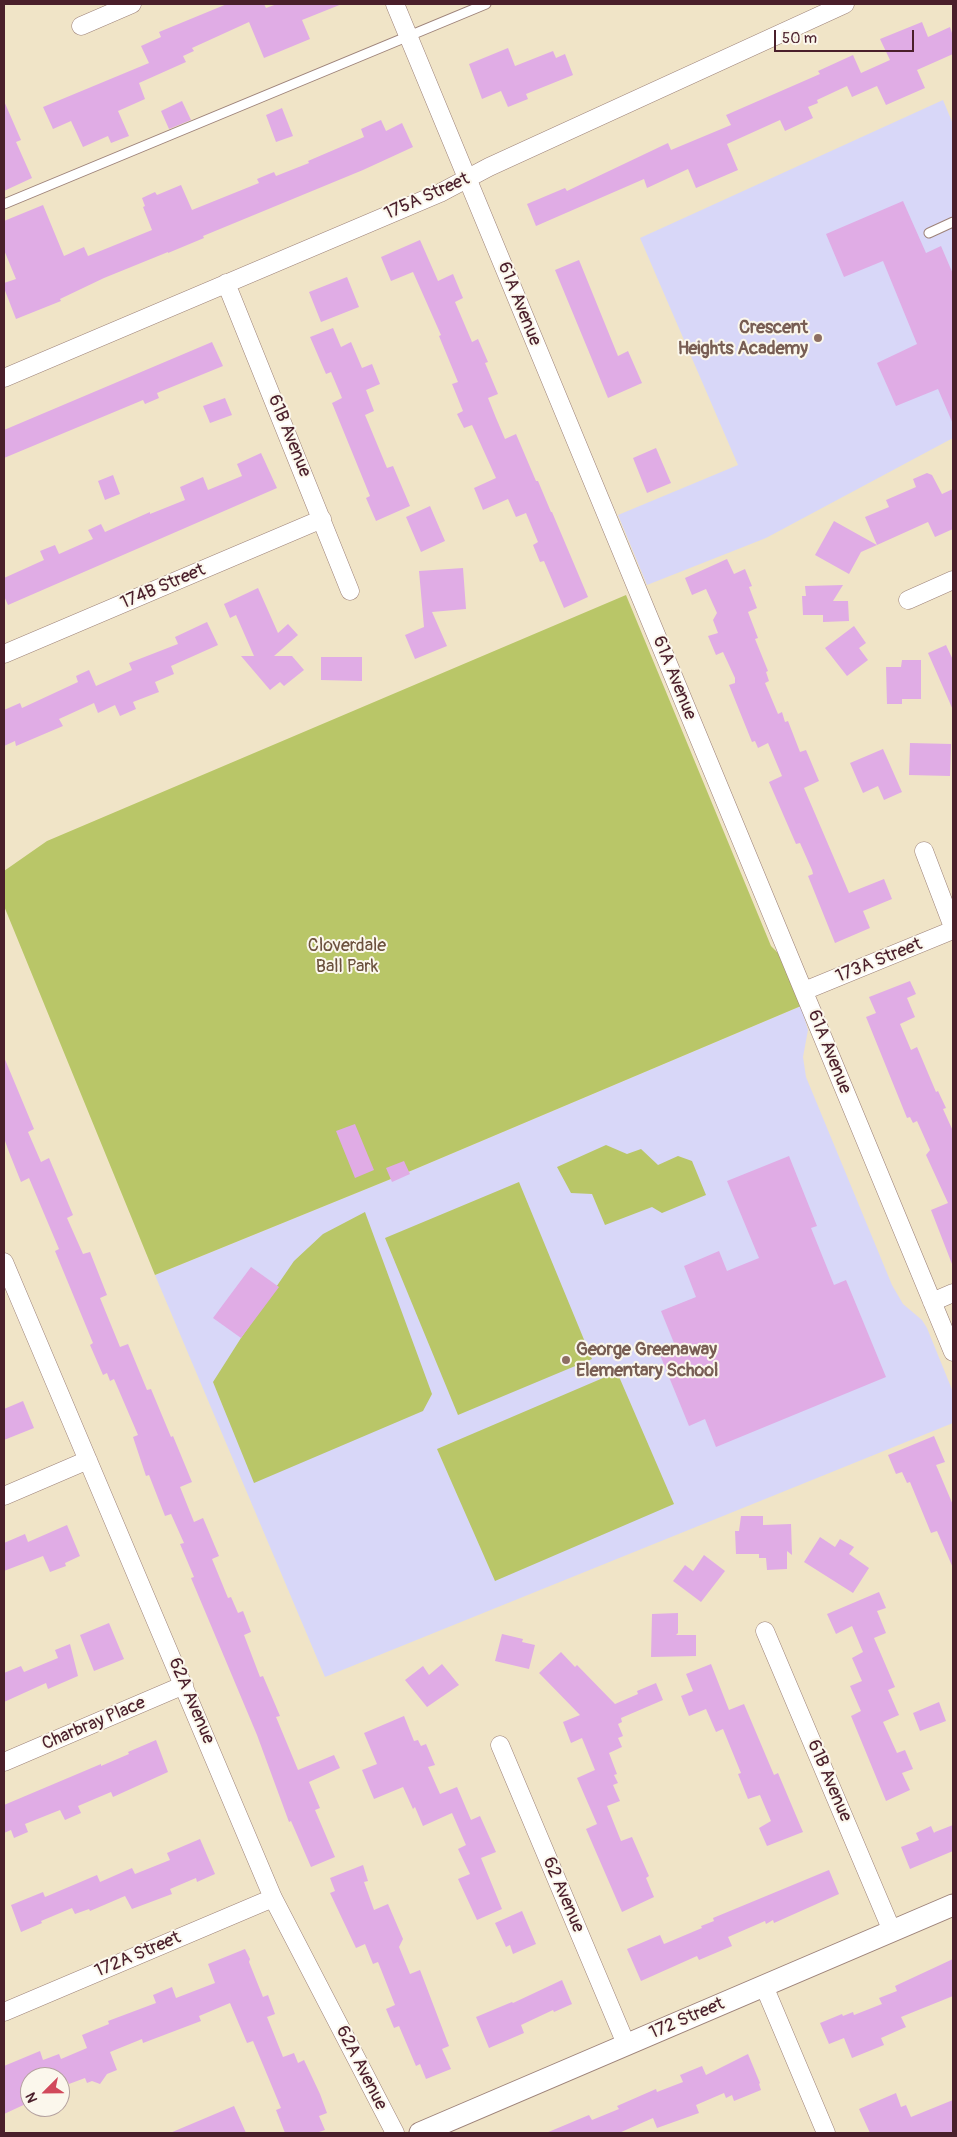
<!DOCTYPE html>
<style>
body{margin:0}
#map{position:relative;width:957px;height:2137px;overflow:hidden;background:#f0e4c7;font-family:Pangolin,sans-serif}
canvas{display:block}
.frame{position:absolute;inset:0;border:5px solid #4a1f2b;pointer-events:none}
.north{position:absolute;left:20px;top:2067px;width:50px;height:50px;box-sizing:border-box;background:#fbf7ec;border:1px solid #b4a19f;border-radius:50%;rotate:247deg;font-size:14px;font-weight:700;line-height:20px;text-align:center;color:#4a1f2b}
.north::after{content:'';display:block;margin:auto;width:18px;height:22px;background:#d1495b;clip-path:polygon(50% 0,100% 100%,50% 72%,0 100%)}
.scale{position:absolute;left:774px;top:30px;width:140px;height:22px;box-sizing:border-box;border:2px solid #4a1f2b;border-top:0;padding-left:6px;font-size:15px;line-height:18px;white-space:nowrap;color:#4a1f2b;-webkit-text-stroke:4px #fbf7ec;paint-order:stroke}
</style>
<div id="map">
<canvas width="957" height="2137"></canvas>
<div class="frame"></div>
<div class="north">N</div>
<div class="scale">50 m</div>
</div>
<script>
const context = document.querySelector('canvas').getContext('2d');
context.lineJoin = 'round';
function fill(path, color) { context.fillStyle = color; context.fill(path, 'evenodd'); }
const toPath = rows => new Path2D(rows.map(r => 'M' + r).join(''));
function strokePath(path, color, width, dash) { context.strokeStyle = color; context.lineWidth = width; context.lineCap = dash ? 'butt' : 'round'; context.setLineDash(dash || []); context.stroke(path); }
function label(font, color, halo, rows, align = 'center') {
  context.font = font + ' Pangolin,sans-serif'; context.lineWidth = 4; context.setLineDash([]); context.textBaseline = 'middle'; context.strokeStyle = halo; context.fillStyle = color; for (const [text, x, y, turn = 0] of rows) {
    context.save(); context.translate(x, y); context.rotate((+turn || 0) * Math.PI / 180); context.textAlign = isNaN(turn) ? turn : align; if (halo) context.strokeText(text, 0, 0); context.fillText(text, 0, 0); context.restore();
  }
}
const built = toPath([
 [943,100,953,124,953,438,766,538,647,585,618,515,738,465,640,238],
 [801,1006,808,1030,803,1057,806,1077,892,1285,903,1304,922,1320,927,1328,953,1392,953,1423,325,1677,155,1275,413,1170]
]);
const green = toPath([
 [626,595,771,946,778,953,801,1006,413,1170,155,1275,4,906,4,871,47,841],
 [606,1145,627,1154,641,1149,658,1165,678,1156,692,1161,706,1195,662,1213,652,1207,605,1225,592,1194,571,1193,557,1167],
 [519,1182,592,1359,458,1415,385,1238],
 [365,1212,432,1394,423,1411,254,1483,213,1382,241,1338,294,1261,323,1234],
 [617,1372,674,1504,495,1581,437,1449]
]);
const building = toPath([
 [227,4,264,4,266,8,277,4,342,4,302,20,310,39,264,58,249,22,192,48,194,51,183,56,186,62,139,83,145,99,118,111,129,136,111,143,108,136,83,147,71,121,53,129,43,107,149,63,141,46,161,37,159,32],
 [922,22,928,37,950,27,953,36,953,54,917,70,925,88,886,105,877,86,852,97,847,86,817,100,818,103,808,107,813,118,785,131,780,120,727,144,738,170,696,188,688,169,647,188,644,179,536,226,527,204,565,188,567,191,668,143,671,150,731,125,726,115,820,74,818,71,853,55,861,73,890,60,880,39],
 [508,48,515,66,553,51,556,58,565,54,573,75,526,94,528,99,508,107,501,91,482,99,469,64],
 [4,101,21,140,16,142,32,178,4,191],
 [182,101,191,120,169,129,161,111],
 [282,108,293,136,276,142,266,115],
 [381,120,386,131,402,123,413,147,363,170,203,236,204,238,168,253,168,252,104,278,60,299,61,301,16,319,4,288,4,283,16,279,4,250,4,221,43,205,64,256,84,247,88,256,152,230,143,207,145,206,142,198,155,192,157,195,181,185,192,210,259,183,257,179,274,172,276,176,309,163,308,161,364,137,361,129],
 [903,201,926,253,941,246,953,274,953,424,938,389,896,406,877,363,917,344,883,261,844,277,826,234],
 [420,240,438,281,453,274,463,298,455,302,472,342,478,339,488,362,485,363,498,394,488,398,496,418,505,439,516,434,536,481,538,481,551,512,552,512,588,597,564,608,544,561,540,562,533,545,538,542,526,513,516,517,508,499,483,510,474,488,496,478,472,425,464,428,457,414,463,411,452,384,458,382,439,336,441,335,413,272,391,281,381,257],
 [579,260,618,356,628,351,642,383,608,398,555,270],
 [347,277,359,307,321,322,309,292],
 [333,328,341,347,351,342,362,368,372,364,380,384,366,390,374,411,365,415,387,468,393,466,410,506,376,521,366,498,370,496,332,403,342,398,331,372,326,374,310,337],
 [212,342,223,366,157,393,159,398,145,404,143,400,4,458,4,430],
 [225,398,232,415,210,423,203,406],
 [656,448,671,483,647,493,633,458],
 [261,453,277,488,8,605,4,596,4,578,44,560,40,551,55,545,59,554,93,539,88,530,101,524,105,532,150,512,150,514,185,500,180,487,203,477,208,490,242,476,237,464],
 [927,473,932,475,942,494,953,489,953,529,935,537,928,522,877,545,865,517,889,507,886,500,916,487,913,479],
 [113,475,120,494,105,500,98,481],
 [430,506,445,541,421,552,406,517],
 [834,521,877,545,861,552,849,574,815,555],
 [727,559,734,574,745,569,752,586,749,587,757,608,748,612,758,638,755,639,768,671,766,672,769,681,765,683,778,714,782,712,785,722,788,721,800,752,806,750,819,781,804,788,849,893,884,879,892,899,863,911,870,928,835,943,808,876,813,874,812,870,800,843,796,844,769,782,782,776,768,743,758,748,755,741,752,742,729,685,735,683,735,678,723,652,716,655,708,636,718,633,713,620,717,613,706,589,692,595,685,578],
 [463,568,466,609,432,612,447,646,415,659,405,635,424,627,419,571],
 [843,585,833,601,848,601,849,621,823,622,823,615,803,615,802,596,806,596,805,586],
 [258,588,278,633,288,624,298,635,274,656,292,656,304,670,284,686,280,682,270,690,241,656,254,656,236,615,230,618,224,604],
 [207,622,218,645,171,666,174,674,155,682,159,692,133,702,136,709,120,716,115,705,98,713,94,703,59,719,63,726,16,746,15,741,4,746,4,710,20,703,22,708,78,682,76,676,89,670,96,686,132,670,129,663,178,644,175,637],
 [854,626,866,643,859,648,868,660,847,676,825,648],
 [946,645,953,660,953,710,928,653],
 [321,657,362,657,362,681,321,680],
 [902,660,921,660,921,699,902,699,902,704,887,704,886,667,901,667],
 [910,743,951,744,950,776,909,775],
 [883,749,902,792,884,800,878,786,863,793,850,763],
 [910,981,916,994,907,998,915,1017,900,1024,911,1050,917,1047,936,1092,938,1091,946,1108,943,1109,953,1131,952,1264,931,1210,948,1203,926,1155,930,1150,917,1121,913,1123,910,1117,907,1118,866,1017,876,1013,869,997],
 [4,1057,34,1129,28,1132,41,1162,49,1158,73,1215,67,1218,83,1254,90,1252,107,1295,100,1298,120,1347,128,1344,147,1390,151,1389,171,1437,173,1436,192,1482,180,1487,194,1522,203,1518,219,1556,212,1559,228,1598,231,1597,238,1613,243,1611,251,1632,244,1635,260,1677,263,1676,280,1716,276,1717,298,1770,334,1755,340,1768,309,1782,320,1808,315,1810,335,1857,311,1867,291,1821,289,1822,257,1735,191,1578,194,1577,180,1544,184,1543,171,1514,165,1516,149,1475,146,1476,133,1437,138,1435,114,1379,110,1381,107,1373,103,1375,90,1345,93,1343,55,1251,59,1249,29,1178,21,1182,9,1152,4,1138],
 [355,1124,374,1170,355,1178,336,1131],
 [789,1156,817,1226,811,1228,834,1285,846,1280,886,1377,716,1447,705,1419,689,1426,658,1350,674,1343,661,1311,696,1297,684,1266,719,1251,727,1271,759,1258,727,1181],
 [404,1161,410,1174,392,1182,386,1168],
 [251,1267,279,1287,241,1338,213,1318],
 [23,1401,34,1428,4,1440,4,1409],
 [934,1436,945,1462,936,1465,953,1505,953,1568,937,1531,931,1533,910,1482,907,1483,902,1472,896,1474,888,1455],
 [741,1516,763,1516,763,1525,791,1524,792,1555,787,1551,787,1569,767,1570,766,1558,759,1558,759,1554,736,1554,735,1531,739,1531],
 [67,1525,80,1556,65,1563,66,1566,50,1572,43,1556,4,1571,4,1543,25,1534,28,1542],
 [820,1537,835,1547,840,1539,854,1547,849,1554,869,1568,853,1593,804,1562],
 [704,1555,725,1571,701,1602,673,1581,685,1565,693,1571],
 [879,1592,886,1608,877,1611,886,1633,874,1638,895,1687,888,1690,899,1715,883,1722,897,1753,905,1750,913,1769,902,1773,910,1790,886,1801,851,1716,861,1711,850,1686,862,1681,852,1658,863,1652,852,1626,836,1634,827,1614],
 [678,1613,678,1633,676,1635,696,1635,696,1656,651,1657,652,1614],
 [109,1623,124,1659,94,1671,80,1635],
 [502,1634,523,1639,522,1642,535,1645,529,1669,495,1661],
 [70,1644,78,1676,48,1689,46,1683,4,1702,4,1673,21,1666,24,1672,58,1658,55,1650],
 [561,1652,575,1667,577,1665,615,1704,638,1694,637,1691,656,1683,663,1700,621,1718,622,1722,618,1724,623,1736,618,1738,622,1747,609,1753,617,1774,614,1775,618,1783,613,1785,620,1801,607,1806,621,1841,632,1837,649,1876,646,1878,654,1897,622,1912,586,1829,597,1824,577,1778,595,1770,582,1738,571,1743,563,1722,580,1715,539,1673],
 [442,1664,459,1685,427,1707,405,1680,423,1666,429,1675],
 [711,1664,729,1710,744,1704,774,1775,778,1773,803,1832,767,1846,759,1828,771,1821,760,1795,748,1799,738,1774,741,1773,723,1729,716,1732,706,1709,689,1716,681,1696,693,1691,686,1674],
 [939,1702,946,1721,920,1731,913,1713],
 [404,1716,414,1741,418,1740,421,1746,426,1744,435,1765,428,1767,440,1794,457,1787,471,1820,480,1816,496,1852,481,1858,502,1909,477,1920,458,1879,470,1874,458,1849,466,1845,452,1813,423,1826,415,1807,413,1809,403,1787,374,1799,362,1770,377,1764,364,1733],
 [156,1740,168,1772,113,1797,111,1792,78,1806,81,1813,65,1820,60,1810,25,1824,28,1832,14,1838,11,1830,4,1833,4,1805,101,1764,101,1766,129,1754,128,1752],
 [953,1825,953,1851,910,1869,901,1847,919,1840,916,1833,931,1826,934,1833,935,1832],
 [200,1839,215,1874,197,1882,196,1878,170,1889,172,1894,132,1909,125,1896,90,1911,89,1909,75,1914,72,1908,41,1921,42,1923,21,1932,11,1905,43,1892,45,1897,97,1875,100,1882,132,1868,135,1874,170,1860,167,1853],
 [363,1865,368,1881,364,1882,374,1910,388,1904,403,1939,399,1947,410,1974,420,1970,449,2046,442,2049,451,2069,426,2079,420,2064,416,2066,399,2026,394,2028,386,2009,395,2005,378,1962,373,1964,365,1944,356,1948,330,1893,335,1891,330,1878],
 [829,1870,839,1894,774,1923,773,1920,766,1924,765,1921,728,1937,732,1946,699,1960,697,1956,641,1981,627,1949,660,1935,664,1944,702,1928,701,1926,714,1921,713,1918],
 [522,1911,536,1944,513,1954,510,1945,506,1947,495,1923],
 [245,1949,250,1959,249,1962,263,1997,268,1995,275,2014,267,2017,283,2057,294,2053,298,2063,304,2060,320,2094,327,2113,319,2116,325,2130,316,2133,285,2133,276,2110,281,2108,253,2041,247,2043,230,2003,199,2016,201,2021,143,2043,142,2039,110,2052,117,2070,107,2074,100,2084,92,2081,87,2083,85,2078,69,2084,67,2080,60,2083,60,2077,30,2077,30,2102,4,2114,4,2066,40,2051,43,2060,59,2054,61,2059,87,2048,82,2035,109,2024,108,2021,156,2003,153,1995,172,1987,176,1998,215,1983,208,1964],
 [953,1959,953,1996,901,2017,906,2027,881,2038,884,2045,852,2058,844,2038,829,2044,820,2023,842,2014,843,2016,853,2012,854,2015,882,2004,879,1998,897,1991,895,1986],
 [562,1980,572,2004,554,2012,553,2010,521,2025,524,2033,489,2048,476,2017,512,2002,513,2003],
 [748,2054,760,2083,759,2084,761,2090,734,2101,732,2095,726,2098,724,2093,696,2105,699,2113,657,2128,653,2118,619,2133,546,2133,589,2115,592,2120,619,2109,617,2106,656,2089,657,2092,683,2082,680,2075,702,2066,706,2075],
 [896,2093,901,2107,906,2105,911,2117,953,2100,953,2133,870,2133,859,2109],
 [234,2106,246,2133,170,2133]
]);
const service = toPath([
 [4,204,486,4],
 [929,233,953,222]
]);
const minor = toPath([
 [395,4,953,1352],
 [81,26,132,4],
 [226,283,350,591],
 [4,378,440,193,489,167,845,4],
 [908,600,953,580],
 [4,654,322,519],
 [924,851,953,927],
 [804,991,953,930],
 [4,1262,273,1898,395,2133],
 [932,1302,953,1293],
 [4,1496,88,1460],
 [765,1631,892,1931],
 [500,1745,626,2044],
 [4,1762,184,1685],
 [764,1986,826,2133],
 [4,2012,273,1898]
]);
const tertiary = toPath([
 [420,2133,953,1905]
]);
const markers = [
 [818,338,5,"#8d6e63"],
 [566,1360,5,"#8d6e63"]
];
const streetNames = [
 ["175A Street",427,197,-24],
 ["61A Avenue",519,304,68],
 ["61B Avenue",289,436,68],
 ["174B Street",163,587,-23],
 ["61A Avenue",674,678,68],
 ["173A Street",879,961,-22],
 ["61A Avenue",829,1052,68],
 ["62A Avenue",191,1701,67],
 ["Charbray Place",94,1724,-23],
 ["61B Avenue",829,1781,67],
 ["62 Avenue",563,1895,67],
 ["172A Street",138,1955,-23],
 ["172 Street",687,2019,-23],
 ["62A Avenue",361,2068,63]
];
const educationNames = [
 ["Crescent",808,328],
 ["Heights Academy",808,349],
 ["George Greenaway",576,1350,"left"],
 ["Elementary School",576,1371,"left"]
];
const parkNames = [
 ["Cloverdale",347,946],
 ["Ball Park",347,967]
];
fill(built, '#d8d7f8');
fill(green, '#b9c668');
fill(building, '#e0ace5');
strokePath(service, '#9d8279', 11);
strokePath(minor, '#9d8279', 19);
strokePath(tertiary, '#9d8279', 23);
strokePath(service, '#fff', 9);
strokePath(minor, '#fff', 18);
strokePath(tertiary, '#fff', 21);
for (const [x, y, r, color] of markers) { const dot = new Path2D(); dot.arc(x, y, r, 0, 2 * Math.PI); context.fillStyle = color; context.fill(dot); strokePath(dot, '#fbf7ec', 2); }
label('18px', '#4a1f2b', '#fbf7ec', streetNames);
label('bold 18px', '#785e54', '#fbf7ec', educationNames, 'right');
label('18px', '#6b513d', '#fbf7ec', parkNames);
</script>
